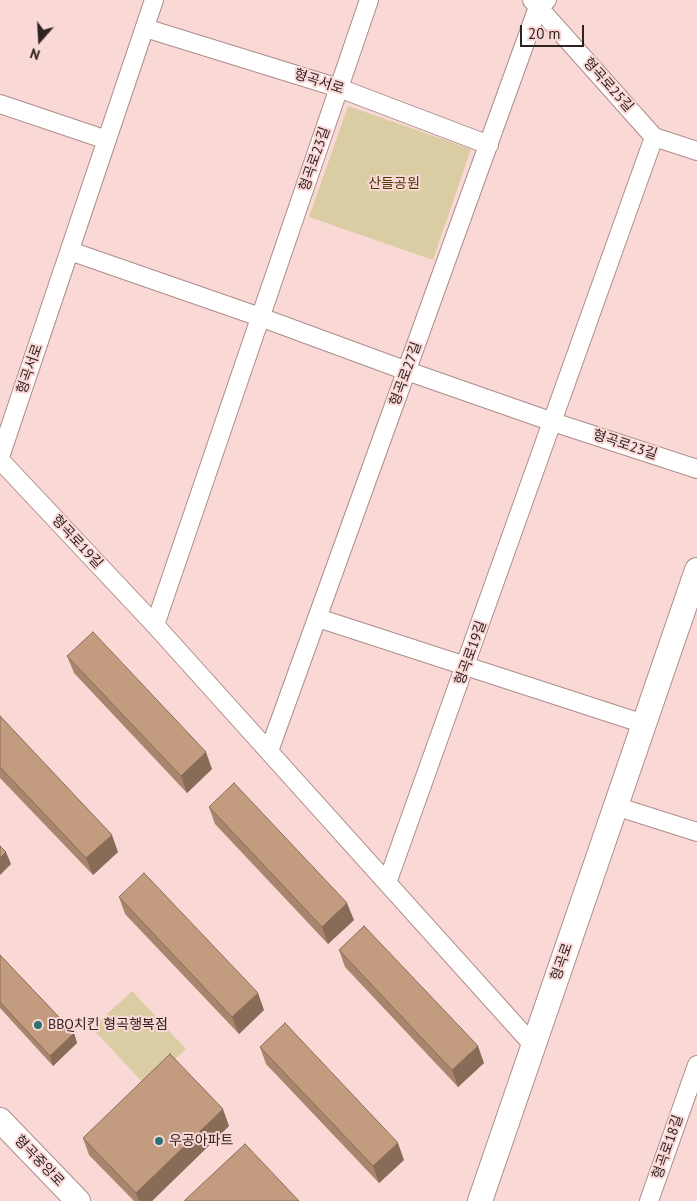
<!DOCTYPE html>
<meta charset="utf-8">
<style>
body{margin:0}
#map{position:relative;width:697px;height:1201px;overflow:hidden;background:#fad8d6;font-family:"PT Sans",sans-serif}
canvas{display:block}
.north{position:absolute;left:15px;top:15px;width:50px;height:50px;-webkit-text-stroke:4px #fad8d6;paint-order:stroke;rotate:199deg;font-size:14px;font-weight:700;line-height:20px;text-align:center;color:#2f2322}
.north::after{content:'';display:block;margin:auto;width:18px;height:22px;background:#2f2322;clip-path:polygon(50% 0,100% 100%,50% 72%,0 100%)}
.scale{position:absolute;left:520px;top:25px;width:64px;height:22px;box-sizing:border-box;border:2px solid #2f2322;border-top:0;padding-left:6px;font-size:15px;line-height:18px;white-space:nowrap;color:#2f2322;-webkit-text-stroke:4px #fad8d6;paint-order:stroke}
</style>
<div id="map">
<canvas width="697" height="1201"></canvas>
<div class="north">N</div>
<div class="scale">20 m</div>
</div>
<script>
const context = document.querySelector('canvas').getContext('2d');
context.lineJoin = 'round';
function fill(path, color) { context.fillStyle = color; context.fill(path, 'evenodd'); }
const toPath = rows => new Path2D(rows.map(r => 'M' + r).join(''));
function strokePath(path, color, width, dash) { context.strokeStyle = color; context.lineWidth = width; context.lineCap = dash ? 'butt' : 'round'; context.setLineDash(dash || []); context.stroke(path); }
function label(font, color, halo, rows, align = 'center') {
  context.font = font + ' "PT Sans","Noto Sans KR",sans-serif'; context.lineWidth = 4; context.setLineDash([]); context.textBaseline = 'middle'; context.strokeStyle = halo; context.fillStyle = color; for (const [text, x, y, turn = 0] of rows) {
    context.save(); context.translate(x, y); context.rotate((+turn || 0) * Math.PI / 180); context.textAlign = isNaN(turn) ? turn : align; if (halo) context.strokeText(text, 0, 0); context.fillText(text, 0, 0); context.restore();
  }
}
const green = toPath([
 [348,106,471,149,433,260,309,217],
 [132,991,186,1049,146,1086,92,1028]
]);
const street = toPath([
 [532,0,654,137,697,151],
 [145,28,339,88,489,145],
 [0,104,107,140],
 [70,251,260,317,407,371,553,422,697,469],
 [0,457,154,0],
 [0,460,155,625,533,1045],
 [318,618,644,724],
 [155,625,369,0],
 [269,751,538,7,547,0],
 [615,806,697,832],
 [387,883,654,137],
 [649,1201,697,1065]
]);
const secondary = toPath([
 [0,1120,78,1201],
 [480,1201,697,570]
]);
const wall = toPath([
 [67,656,212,769,187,793,74,673],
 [0,716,118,852,93,875,0,778],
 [209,807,354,920,328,944,215,824],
 [119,897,264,1010,239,1034,125,914],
 [339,950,484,1063,458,1087,345,967],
 [0,955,74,1033,77,1043,53,1066,0,1008],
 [260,1047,404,1160,379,1183,266,1064],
 [229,1126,152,1201,134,1201,89,1155,83,1138]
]);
const shadedWall = toPath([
 [206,752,212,769,187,793,181,776],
 [112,835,118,852,93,875,86,858],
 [6,852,11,864,0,875,0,858],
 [347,903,354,920,328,944,322,927],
 [258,993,264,1010,239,1034,232,1017],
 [74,1033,77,1043,53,1066,50,1056],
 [478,1046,484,1063,458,1087,452,1070],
 [223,1109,229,1126,152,1201,139,1201,136,1193],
 [398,1143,404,1160,379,1183,373,1166]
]);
const building = toPath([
 [93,632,206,752,181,776,67,656,93,632],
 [0,716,112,835,86,858,0,767,0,716],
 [234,783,347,903,322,927,209,807,234,783],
 [0,846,6,852,0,858,0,846],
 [144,873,258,993,232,1017,119,897,144,873],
 [364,926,478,1046,452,1070,339,950,364,926],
 [0,955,74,1033,50,1056,0,1002,0,955],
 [285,1023,398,1143,373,1166,260,1047,285,1023],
 [170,1054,223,1109,136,1193,83,1138,170,1054],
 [245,1144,299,1201,184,1201,245,1144]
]);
const markers = [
 [38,1025,5,"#2a7476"],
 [159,1141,5,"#2a7476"]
];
const streetNames = [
 ["형곡서로",319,82,18],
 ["형곡로25길",608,85,48],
 ["형곡로23길",315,159,-71],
 ["형곡서로",30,369,-71],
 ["형곡로27길",406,374,-70],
 ["형곡로23길",625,445,18],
 ["형곡로19길",77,542,47],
 ["형곡로19길",471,653,-70],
 ["형곡로",562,962,-71],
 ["형곡로18길",668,1147,-71],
 ["형곡중앙로",39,1161,46]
];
const parkNames = [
 ["산들공원",394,184]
];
const poiNames = [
 ["BBQ치킨 형곡행복점",48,1025],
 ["우공아파트",169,1141]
];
fill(green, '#dbcda3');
strokePath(street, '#ac8d8b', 20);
strokePath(secondary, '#ac8d8b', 26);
strokePath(street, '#fff', 18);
strokePath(secondary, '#fff', 24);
fill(wall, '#a8856c');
fill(shadedWall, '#886c58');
fill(building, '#c39b7e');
strokePath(building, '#886c58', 1);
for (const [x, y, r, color] of markers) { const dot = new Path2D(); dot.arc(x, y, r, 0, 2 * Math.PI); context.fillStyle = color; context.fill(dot); strokePath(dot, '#fad8d6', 2); }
label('14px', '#2f2322', '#fad8d6', streetNames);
label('14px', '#4d3d02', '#fad8d6', parkNames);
label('14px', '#2f2322', '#fad8d6', poiNames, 'left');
</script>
